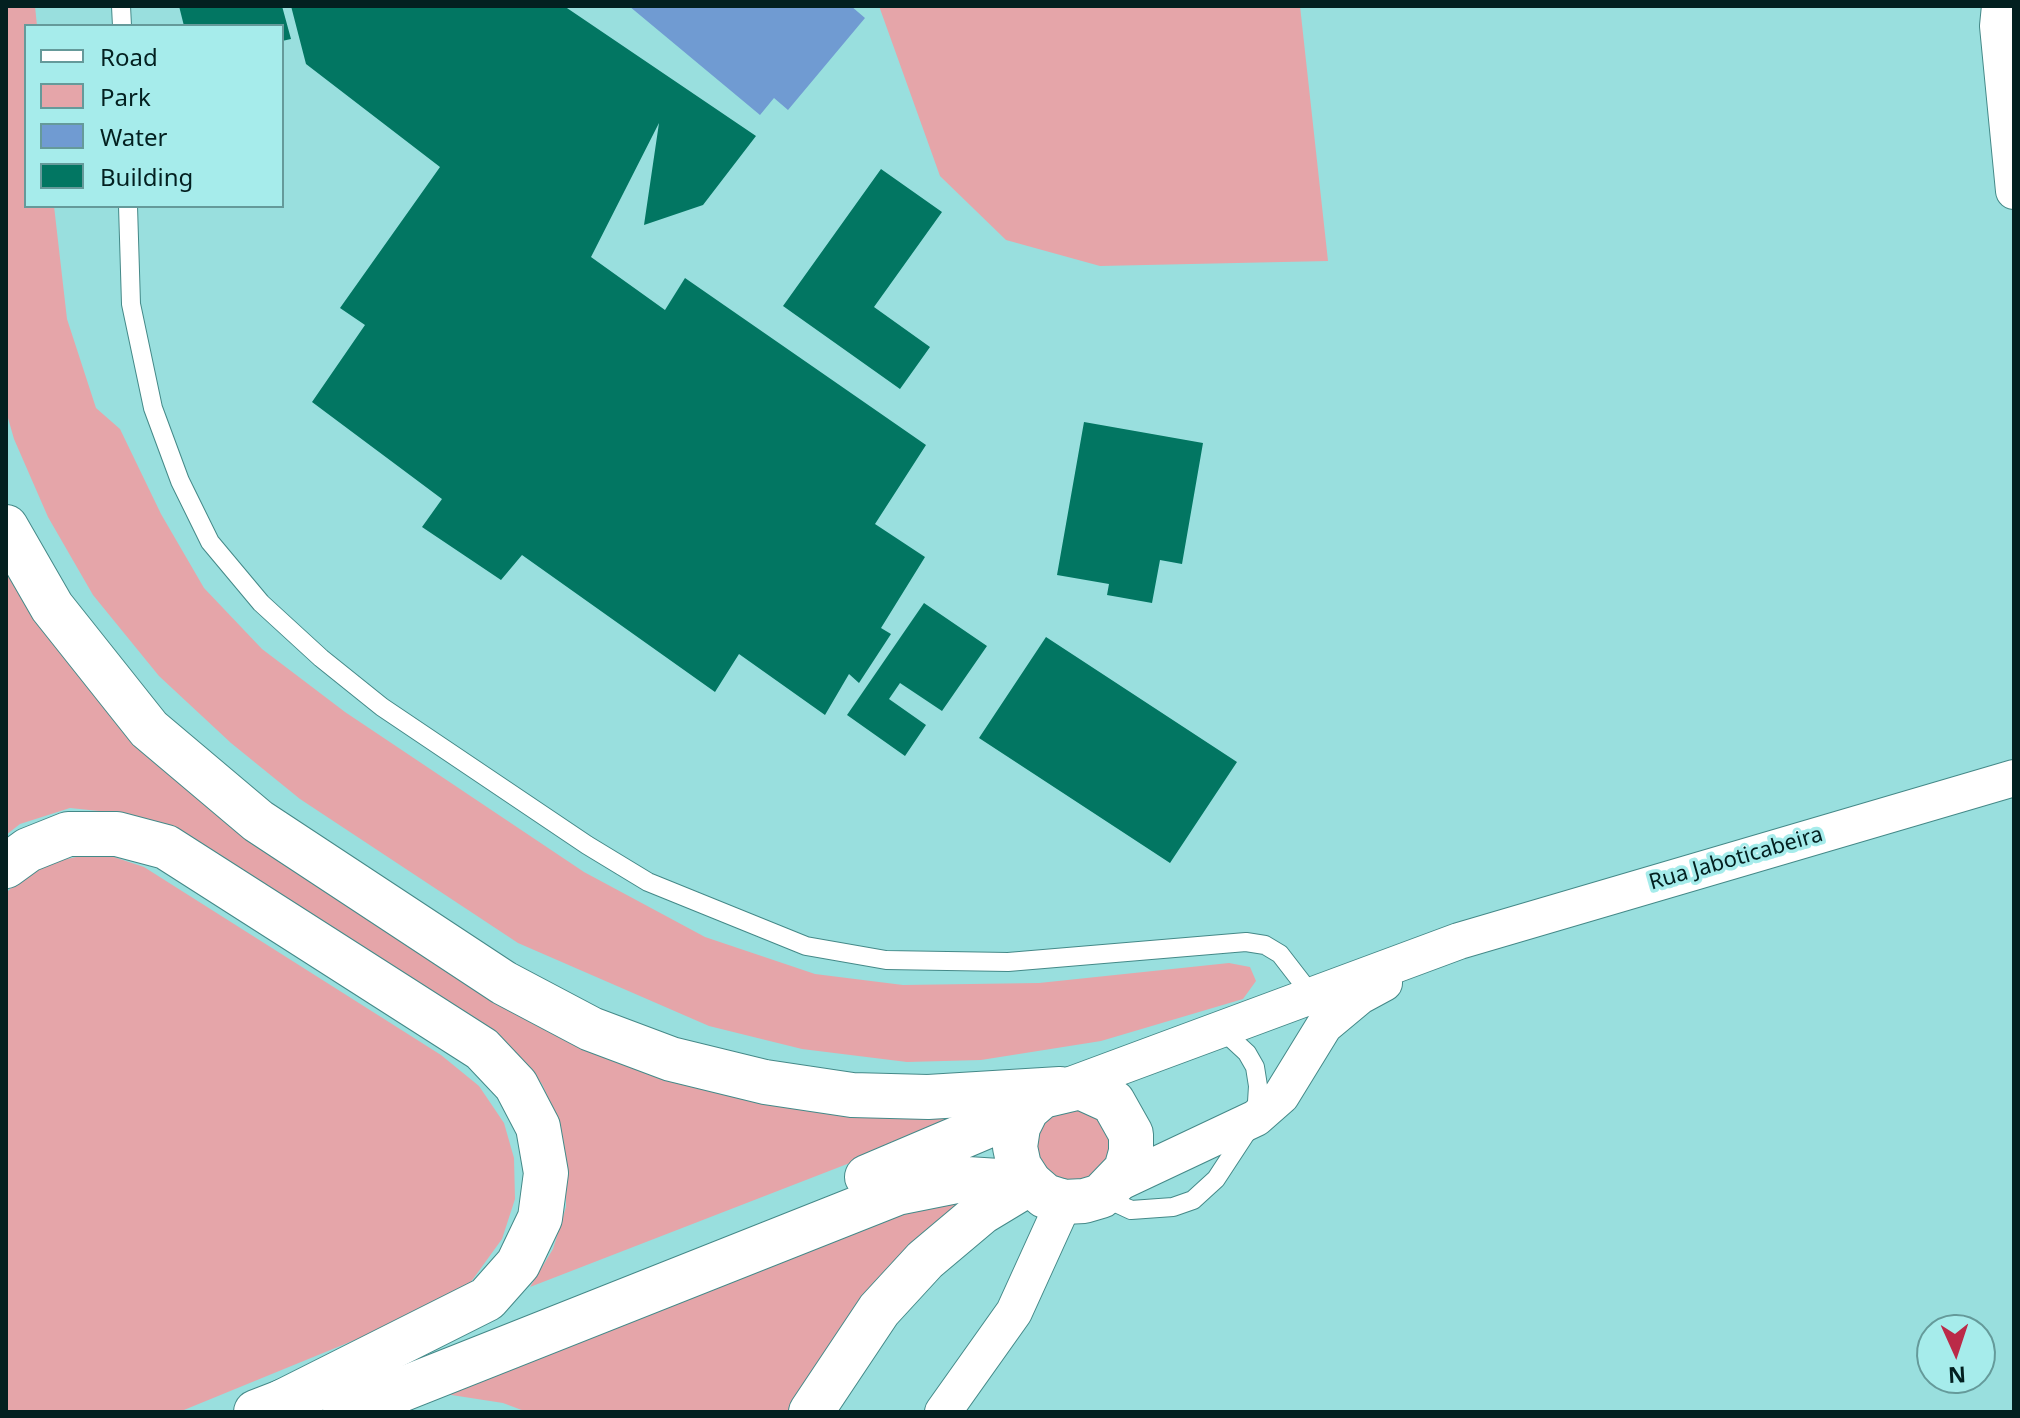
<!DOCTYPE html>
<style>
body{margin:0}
#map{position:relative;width:2020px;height:1418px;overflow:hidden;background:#99dfde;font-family:"Noto Sans",sans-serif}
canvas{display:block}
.frame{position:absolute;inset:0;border:8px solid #032020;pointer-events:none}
.legend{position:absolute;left:24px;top:24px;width:260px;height:184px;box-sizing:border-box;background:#a6eceb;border:2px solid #659a9a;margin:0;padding:10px 14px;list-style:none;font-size:24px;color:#032020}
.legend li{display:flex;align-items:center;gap:16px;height:40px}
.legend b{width:40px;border:2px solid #659a9a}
.north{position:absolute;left:1916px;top:1314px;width:80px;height:80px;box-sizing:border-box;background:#a6eceb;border:2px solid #659a9a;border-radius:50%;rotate:177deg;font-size:22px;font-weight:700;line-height:32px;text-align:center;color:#032020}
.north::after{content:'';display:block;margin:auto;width:28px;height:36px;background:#bb2a48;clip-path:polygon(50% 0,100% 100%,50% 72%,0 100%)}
</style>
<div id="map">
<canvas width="2020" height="1418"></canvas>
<div class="frame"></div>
<ul class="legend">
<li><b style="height:10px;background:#fff"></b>Road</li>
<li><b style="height:22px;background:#e5a5a9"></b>Park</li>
<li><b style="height:22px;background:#709bd2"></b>Water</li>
<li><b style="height:22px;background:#027662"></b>Building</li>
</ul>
<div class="north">N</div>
</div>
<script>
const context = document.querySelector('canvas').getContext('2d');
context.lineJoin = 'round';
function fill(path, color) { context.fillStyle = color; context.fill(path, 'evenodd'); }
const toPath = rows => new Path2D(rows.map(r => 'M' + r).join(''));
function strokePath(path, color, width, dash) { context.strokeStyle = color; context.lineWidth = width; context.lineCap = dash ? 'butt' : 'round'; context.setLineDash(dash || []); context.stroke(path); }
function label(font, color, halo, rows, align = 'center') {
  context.font = font + ' "Noto Sans",sans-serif'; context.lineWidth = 7; context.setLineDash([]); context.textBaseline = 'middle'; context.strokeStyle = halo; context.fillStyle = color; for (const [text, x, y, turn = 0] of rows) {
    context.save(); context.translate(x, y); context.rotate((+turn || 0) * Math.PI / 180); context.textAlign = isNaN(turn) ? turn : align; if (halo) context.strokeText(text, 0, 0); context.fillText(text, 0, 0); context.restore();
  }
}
const green = toPath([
 [6,6,35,6,37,26,26,26,26,206,54,206,67,319,96,408,120,429,161,514,204,588,262,649,345,712,584,872,705,937,815,974,903,985,1039,983,1229,963,1250,967,1256,981,1243,999,1101,1041,981,1060,907,1062,802,1049,709,1026,518,943,300,799,231,743,159,676,93,595,48,517,14,439,6,411],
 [879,6,1300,6,1328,261,1100,266,1006,240,940,176],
 [6,577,11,577,40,627,124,730,527,1016,971,1116,530,1287,553,1249,566,1207,566,1164,560,1125,542,1084,514,1053,118,813,70,808,20,824,6,835],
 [81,856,111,856,144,867,441,1055,479,1086,504,1123,514,1158,515,1199,502,1239,468,1286,411,1317,179,1412,6,1412,6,893,23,876,48,863],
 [1077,1103,1112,1126,1110,1167,1075,1187,1040,1169,1035,1131,1041,1119],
 [964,1199,792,1412,527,1412,503,1403,445,1394,918,1205]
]);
const water = toPath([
 [629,6,851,6,865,18,788,110,774,98,760,115]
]);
const building = toPath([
 [179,6,282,6,291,39,282,41,282,26,184,26],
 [291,6,564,6,756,136,703,205,644,225,659,123,591,257,665,310,685,278,926,445,875,524,925,557,881,628,891,634,859,683,849,674,825,715,739,654,715,692,522,555,501,580,422,527,442,499,312,402,365,325,340,308,440,167,306,64],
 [881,169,942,212,874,307,930,347,900,389,783,306],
 [1084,422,1203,443,1182,564,1160,560,1152,603,1107,595,1109,584,1057,575],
 [924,603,987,646,942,711,900,683,889,699,926,725,905,756,847,715],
 [1046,637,1237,762,1170,863,979,738]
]);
const lane = toPath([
 [121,6,122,26],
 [128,206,131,304,153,408,180,481,210,542,261,603,321,658,382,707,587,845,648,882,806,946,886,960,1008,962,1246,942,1265,945,1280,954,1314,998],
 [1101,1196,1131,1210,1173,1207,1193,1200,1216,1179,1256,1118,1258,1086,1255,1067,1247,1053,1220,1028]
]);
const street = toPath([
 [2000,6,1998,26,2014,191],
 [1060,1089,1459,941,2014,778],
 [1116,1184,1256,1118,1281,1096,1324,1026,1360,996,1384,983],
 [943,1412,1014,1312,1064,1202]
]);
const primary = toPath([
 [867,1177,1027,1109],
 [256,1412,318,1388],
 [345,1412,897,1193,967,1179,1030,1183,1045,1196,1064,1202,1084,1201,1101,1196,1126,1170,1131,1152,1131,1134,1113,1102,1080,1087,1042,1096,1027,1109,1018,1127,1015,1147,1019,1166,1030,1183]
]);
const highway = toPath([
 [6,527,52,607,149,729,258,821,504,983,591,1029,671,1059,765,1082,852,1095,928,1097,1060,1089],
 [6,866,28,850,68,834,117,834,166,847,482,1049,516,1085,538,1127,546,1173,540,1218,518,1264,487,1299,282,1402],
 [811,1412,879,1310,925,1260,982,1212,1030,1183]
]);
const streetNames = [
 ["Rua Jaboticabeira",1736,859,-16]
];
fill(green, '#e5a5a9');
fill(water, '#709bd2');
fill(building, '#027662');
strokePath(lane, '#448988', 20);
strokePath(street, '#448988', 38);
strokePath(primary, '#448988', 46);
strokePath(highway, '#448988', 46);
strokePath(lane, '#fff', 18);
strokePath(street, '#fff', 36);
strokePath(primary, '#fff', 44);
strokePath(highway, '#fff', 44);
label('22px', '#032020', '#a6eceb', streetNames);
</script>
